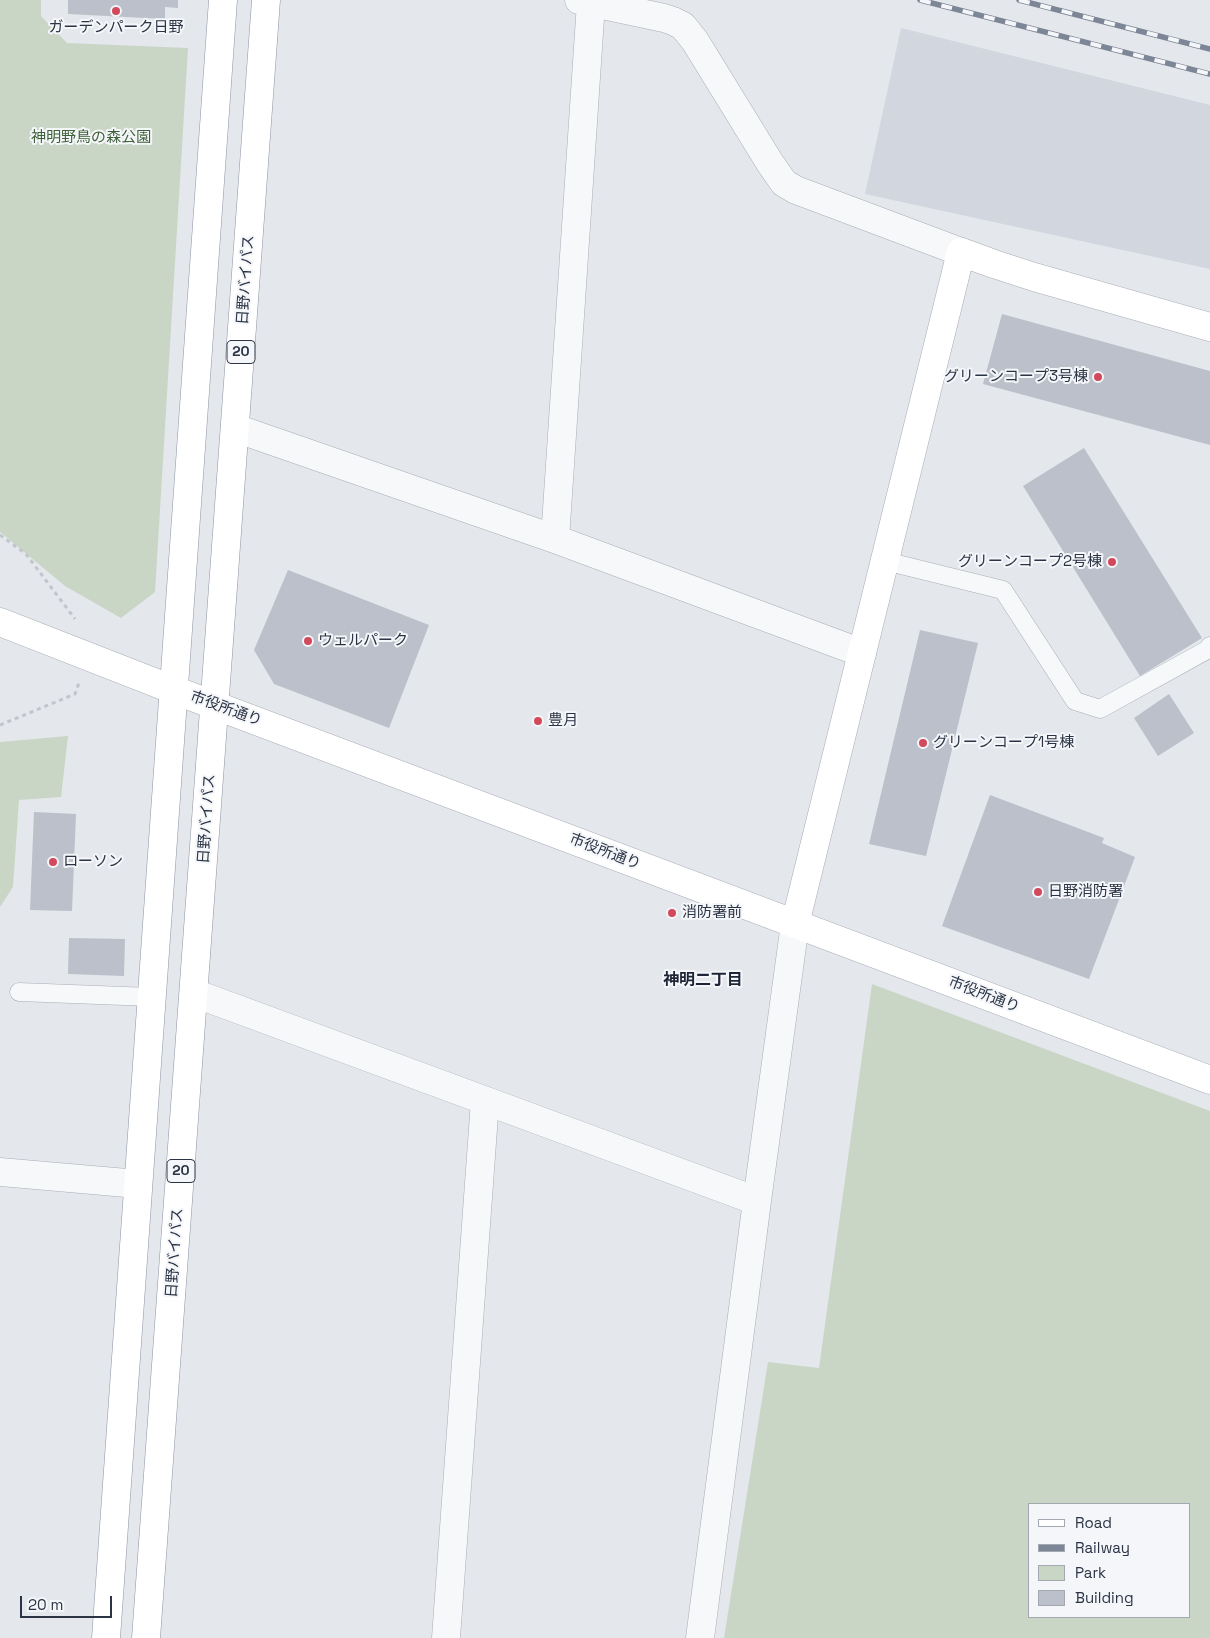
<!DOCTYPE html>
<meta charset="utf-8">
<style>
body{margin:0}
#map{position:relative;width:1210px;height:1638px;overflow:hidden;background:#e4e7ec;font-family:"Space Grotesk",sans-serif}
canvas{display:block}
.legend{position:absolute;left:1028px;top:1503px;width:162px;height:115px;box-sizing:border-box;background:#f4f6f9;border:1px solid #a4a8b1;margin:0;padding:6px 9px;list-style:none;font-size:15px;color:#2b3445}
.legend li{display:flex;align-items:center;gap:10px;height:25px}
.legend b{width:25px;border:1px solid #a4a8b1}
.scale{position:absolute;left:20px;top:1596px;width:92px;height:22px;box-sizing:border-box;border:2px solid #2b3445;border-top:0;padding-left:6px;font-size:15px;line-height:18px;white-space:nowrap;color:#2b3445;-webkit-text-stroke:4px #f4f6f9;paint-order:stroke}
</style>
<div id="map">
<canvas width="1210" height="1638"></canvas>
<ul class="legend">
<li><b style="height:6px;background:#fff"></b>Road</li>
<li><b style="height:6px;background:#7d8696"></b>Railway</li>
<li><b style="height:14px;background:#c9d6c5"></b>Park</li>
<li><b style="height:14px;background:#bbc0ca"></b>Building</li>
</ul>
<div class="scale">20 m</div>
</div>
<script>
const context = document.querySelector('canvas').getContext('2d');
context.lineJoin = 'round';
function fill(path, color) { context.fillStyle = color; context.fill(path, 'evenodd'); }
const toPath = rows => new Path2D(rows.map(r => 'M' + r).join(''));
function strokePath(path, color, width, dash) { context.strokeStyle = color; context.lineWidth = width; context.lineCap = dash ? 'butt' : 'round'; context.setLineDash(dash || []); context.stroke(path); }
function label(font, color, halo, rows, align = 'center') {
  context.font = font + ' "Space Grotesk","Noto Sans JP",sans-serif'; context.lineWidth = 4; context.setLineDash([]); context.textBaseline = 'middle'; context.strokeStyle = halo; context.fillStyle = color; for (const [text, x, y, turn = 0] of rows) {
    context.save(); context.translate(x, y); context.rotate((+turn || 0) * Math.PI / 180); context.textAlign = isNaN(turn) ? turn : align; if (halo) context.strokeText(text, 0, 0); context.fillText(text, 0, 0); context.restore();
  }
}
const built = toPath([
 [901,28,1210,105,1210,269,865,194]
]);
const green = toPath([
 [0,0,41,0,41,16,67,43,188,48,155,592,121,618,65,586,0,532],
 [68,736,61,797,19,800,13,887,0,907,0,742],
 [872,984,1210,1111,1210,1638,724,1638,768,1362,819,1368],
 [1029,1504,1189,1504,1189,1617,1029,1617]
]);
const building = toPath([
 [68,0,178,0,178,8,165,7,165,19,68,14],
 [1002,314,1210,371,1210,445,983,384],
 [1084,448,1202,638,1140,676,1023,486],
 [288,570,429,625,389,728,274,684,254,650],
 [920,630,978,643,926,856,869,844],
 [1169,694,1194,733,1158,756,1134,718],
 [990,795,1104,838,1102,843,1135,857,1089,979,942,926],
 [34,812,76,814,72,911,30,910],
 [69,938,125,939,124,976,68,974]
]);
const path = toPath([
 [0,535,26,554,75,619],
 [0,725,75,694,79,683]
]);
const lane = toPath([
 [885,561,1003,590,1075,701,1100,709,1207,650,1210,646],
 [19,992,151,997]
]);
const street = toPath([
 [579,0,664,18,673,21,683,26,695,41,770,163,784,183,796,190,961,252],
 [235,428,555,539,862,653],
 [555,539,591,3],
 [194,993,757,1201],
 [0,1172,138,1184],
 [446,1638,485,1101],
 [700,1638,757,1201,795,924]
]);
const secondary = toPath([
 [0,622,174,690,1210,1080],
 [795,924,961,252,994,264,1034,277,1210,327]
]);
const highway = toPath([
 [106,1638,223,0],
 [146,1638,266,0]
]);
const rail = toPath([
 [920,0,1210,74],
 [1019,0,1210,49]
]);
const markers = [
 [116,11,5,"#d1495b"],
 [1098,377,5,"#d1495b"],
 [1112,562,5,"#d1495b"],
 [308,641,5,"#d1495b"],
 [538,721,5,"#d1495b"],
 [923,743,5,"#d1495b"],
 [53,862,5,"#d1495b"],
 [1038,892,5,"#d1495b"],
 [672,913,5,"#d1495b"]
];
const shields = [
 [241,352,28],
 [181,1171,28]
];
const shieldNames = [
 ["20",241,352],
 ["20",181,1171]
];
const poiNames = [
 ["ガーデンパーク日野",116,28,"center"],
 ["グリーンコープ3号棟",1088,377,"right"],
 ["グリーンコープ2号棟",1102,562,"right"],
 ["ウェルパーク",318,641],
 ["豊月",548,721],
 ["グリーンコープ1号棟",933,743],
 ["ローソン",63,862],
 ["日野消防署",1048,892],
 ["消防署前",682,913]
];
const parkNames = [
 ["神明野鳥の森公園",91,138]
];
const streetNames = [
 ["日野バイパス",246,280,-86],
 ["市役所通り",226,709,20],
 ["日野バイパス",207,819,-86],
 ["市役所通り",605,852,21],
 ["市役所通り",984,995,21],
 ["日野バイパス",175,1253,-86]
];
const neighbourhoodNames = [
 ["神明二丁目",703,981]
];
fill(built, '#d2d6de');
fill(green, '#c9d6c5');
fill(building, '#bbc0ca');
strokePath(lane, '#a9aeb7', 19);
strokePath(street, '#a9aeb7', 29);
strokePath(secondary, '#a9aeb7', 29);
strokePath(highway, '#8b94a3', 29);
strokePath(path, '#c2c5cb', 3, [4, 4]);
strokePath(lane, '#f7f8fa', 18);
strokePath(street, '#f7f8fa', 28);
strokePath(secondary, '#fff', 28);
strokePath(highway, '#fff', 28);
strokePath(rail, '#7d8696', 5.5);
strokePath(rail, '#f4f6f9', 4, [11]);
for (const [x, y, r, color] of markers) { const dot = new Path2D(); dot.arc(x, y, r, 0, 2 * Math.PI); context.fillStyle = color; context.fill(dot); strokePath(dot, '#f4f6f9', 2); }
for (const [x, y, w] of shields) { const box = new Path2D(); box.roundRect(x - w / 2, y - 11.5, w, 23, 4); context.fillStyle = '#f4f6f9'; context.fill(box); strokePath(box, '#2b3445', 1); }
label('bold 14px', '#2b3445', null, shieldNames);
label('15px', '#2b3445', '#f4f6f9', poiNames, 'left');
label('15px', '#3f6138', '#f4f6f9', parkNames);
label('15px', '#2b3445', '#f4f6f9', streetNames);
label('bold 16px', '#1d2536', '#f4f6f9', neighbourhoodNames);
</script>
